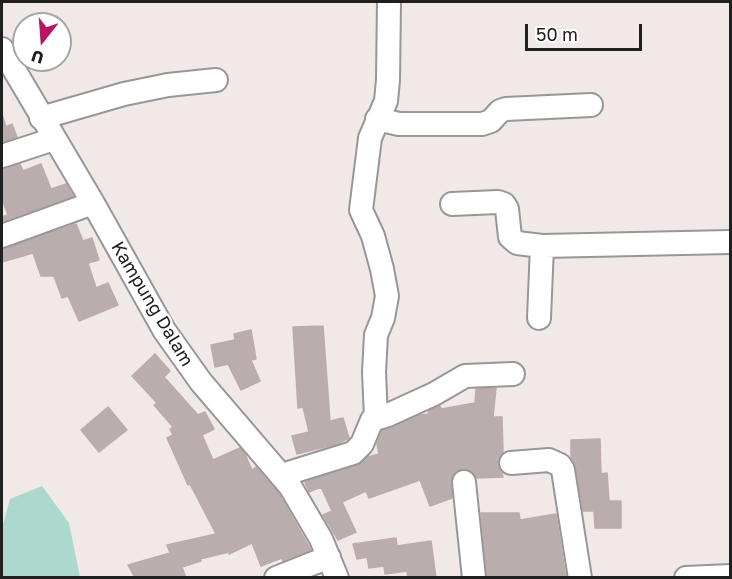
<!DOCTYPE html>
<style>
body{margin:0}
#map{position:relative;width:732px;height:579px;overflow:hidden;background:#f0e9e8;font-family:"Golos Text",sans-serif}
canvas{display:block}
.frame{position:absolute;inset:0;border:3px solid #202020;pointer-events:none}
.north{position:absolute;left:12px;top:12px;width:60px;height:60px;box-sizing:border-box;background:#fff;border:2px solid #a6a6a6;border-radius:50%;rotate:197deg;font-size:16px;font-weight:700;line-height:24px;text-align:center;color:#202020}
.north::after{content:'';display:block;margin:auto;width:21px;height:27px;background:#bb1561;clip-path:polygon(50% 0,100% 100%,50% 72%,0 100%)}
.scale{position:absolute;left:525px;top:24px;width:117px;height:27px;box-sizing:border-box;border:3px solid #202020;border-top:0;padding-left:8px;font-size:18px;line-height:21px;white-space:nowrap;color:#202020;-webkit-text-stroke:4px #fff;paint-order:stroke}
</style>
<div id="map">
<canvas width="732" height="579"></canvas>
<div class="frame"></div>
<div class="north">U</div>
<div class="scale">50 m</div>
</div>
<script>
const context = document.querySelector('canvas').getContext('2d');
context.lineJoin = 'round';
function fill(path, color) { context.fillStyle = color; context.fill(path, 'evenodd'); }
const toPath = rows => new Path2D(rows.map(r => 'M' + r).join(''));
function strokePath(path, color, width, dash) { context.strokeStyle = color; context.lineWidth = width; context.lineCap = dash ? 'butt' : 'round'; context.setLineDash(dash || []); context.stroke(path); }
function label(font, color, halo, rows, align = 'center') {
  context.font = font + ' "Golos Text",sans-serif'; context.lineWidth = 4.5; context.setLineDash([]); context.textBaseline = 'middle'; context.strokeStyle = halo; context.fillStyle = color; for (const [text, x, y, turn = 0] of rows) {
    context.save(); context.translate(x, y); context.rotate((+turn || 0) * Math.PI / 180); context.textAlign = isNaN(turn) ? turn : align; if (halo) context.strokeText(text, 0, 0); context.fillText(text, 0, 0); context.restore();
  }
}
const water = toPath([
 [42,486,69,523,80,577,2,577,2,528,10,499]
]);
const building = toPath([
 [3,117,6,127,12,124,17,137,2,142,3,117],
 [20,164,23,171,41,164,51,189,66,184,73,196,2,222,2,217,8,215,2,199,2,169,20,164],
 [76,224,83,241,92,238,99,260,88,263,96,288,108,283,118,305,79,321,68,296,62,298,54,276,41,276,33,253,2,262,2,249,76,224],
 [323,326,330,421,343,418,349,438,337,444,297,454,292,436,309,432,303,407,298,408,293,327,323,326],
 [251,330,256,359,251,360,260,381,241,390,228,364,215,367,211,345,235,340,234,334,251,330],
 [155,354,170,371,164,377,198,415,205,412,214,429,202,435,213,460,240,448,245,454,252,470,256,467,279,494,311,550,283,561,282,558,261,566,252,543,229,554,229,552,200,559,201,561,182,567,186,578,135,578,128,565,170,553,167,545,216,534,190,484,188,485,167,438,173,435,170,429,173,427,154,405,157,403,132,376,155,354],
 [496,388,493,417,502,417,503,453,498,463,503,477,476,478,469,470,462,469,457,471,452,477,452,498,430,506,420,480,369,498,366,491,342,502,356,532,338,540,323,515,332,511,321,487,309,492,305,482,357,466,368,457,379,454,377,444,382,431,420,415,429,414,428,411,440,406,441,409,475,403,476,389,496,388],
 [108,407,127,430,99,452,81,430,108,407],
 [600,439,601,474,607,473,609,501,621,501,621,528,595,528,594,511,583,511,576,468,571,457,571,440,600,439],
 [481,513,519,513,520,520,556,514,566,578,487,578,481,513],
 [396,538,397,546,431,541,436,578,408,578,407,571,385,574,384,566,369,568,367,557,357,559,353,544,396,538]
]);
const minor = toPath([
 [2,49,93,203,164,330,201,382,290,486,321,539,337,578],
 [41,118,124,94,168,85,216,80],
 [377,119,399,124,482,124,491,121,500,111,506,109,591,105],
 [2,156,54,139],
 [452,204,498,202,504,204,507,209,510,237,517,243,542,246,730,242],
 [2,236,93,203],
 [539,318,542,246],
 [376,418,374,372,376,335,383,318,387,296,382,269,373,236,361,210,370,138,386,101,388,80,389,2],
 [511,463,549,460,560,465,563,470,580,578],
 [282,475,353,453,362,444,372,420,388,415,434,394,465,376,513,374],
 [464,482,474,578],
 [276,578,329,557],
 [686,578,730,576]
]);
const streetNames = [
 ["Kampung Dalam",152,304,59]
];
fill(water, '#add8ce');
fill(building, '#b9adae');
strokePath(building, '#c0abac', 1.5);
strokePath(minor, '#979797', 26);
strokePath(minor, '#fff', 22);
label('18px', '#202020', '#fff', streetNames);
</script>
